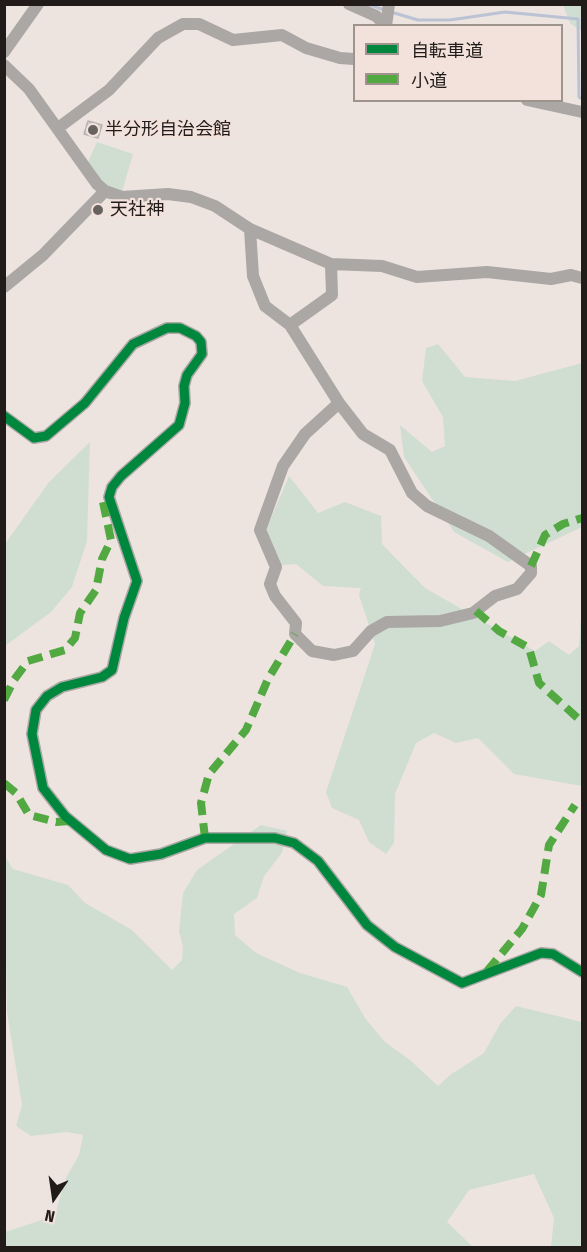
<!DOCTYPE html>
<meta charset="utf-8">
<style>
body{margin:0}
#map{position:relative;width:587px;height:1252px;overflow:hidden;background:#ede4e0;font-family:"Fira Sans Condensed","Noto Sans JP",sans-serif}
canvas{display:block}
.frame{position:absolute;inset:0;border:6px solid #211c19;pointer-events:none}
.legend{position:absolute;left:353px;top:24px;width:210px;height:78px;box-sizing:border-box;background:#f2e2db;border:2px solid #9e938d;margin:0;padding:8px 10px;list-style:none;font-size:18px;color:#211c19}
.legend li{display:flex;align-items:center;gap:12px;height:30px}
.legend b{width:30px;border:2px solid #9e938d}
.north{position:absolute;left:24px;top:1168px;width:60px;height:60px;-webkit-text-stroke:4px #f2e2db;paint-order:stroke;rotate:193deg;font-size:16px;font-weight:700;line-height:24px;text-align:center;color:#211c19}
.north::after{content:'';display:block;margin:auto;width:21px;height:27px;background:#211c19;clip-path:polygon(50% 0,100% 100%,50% 72%,0 100%)}
</style>
<div id="map">
<canvas width="587" height="1252"></canvas>
<div class="frame"></div>
<ul class="legend">
<li><b style="height:8px;background:#00873e"></b>自転車道</li>
<li><b style="height:8px;background:#52a942"></b>小道</li>
</ul>
<div class="north">N</div>
</div>
<script>
const context = document.querySelector('canvas').getContext('2d');
context.lineJoin = 'round';
function fill(path, color) { context.fillStyle = color; context.fill(path, 'evenodd'); }
const toPath = rows => new Path2D(rows.map(r => 'M' + r).join(''));
function strokePath(path, color, width, dash) { context.strokeStyle = color; context.lineWidth = width; context.lineCap = dash ? 'butt' : 'round'; context.setLineDash(dash || []); context.stroke(path); }
function label(font, color, halo, rows, align = 'center') {
  context.font = font + ' "Fira Sans Condensed","Noto Sans JP",sans-serif'; context.lineWidth = 4.5; context.setLineDash([]); context.textBaseline = 'middle'; context.strokeStyle = halo; context.fillStyle = color; for (const [text, x, y, turn = 0] of rows) {
    context.save(); context.translate(x, y); context.rotate((+turn || 0) * Math.PI / 180); context.textAlign = isNaN(turn) ? turn : align; if (halo) context.strokeText(text, 0, 0); context.fillText(text, 0, 0); context.restore();
  }
}
const green = toPath([
 [563,5,582,5,582,32,570,23],
 [97,142,133,154,122,192,103,183,88,162],
 [438,344,465,377,515,381,582,363,582,527,508,562,454,532,404,457,400,425,432,452,445,446,443,417,422,381,426,348],
 [90,442,87,541,72,587,51,612,5,646,5,544,49,482],
 [289,476,318,513,345,502,381,516,382,544,425,588,535,651,549,641,569,655,579,646,582,600,582,786,514,774,478,738,456,743,434,733,416,743,395,794,394,843,386,854,369,842,359,820,332,808,326,792,375,644,359,595,361,588,323,586,296,564,282,565,266,530],
 [261,825,287,831,282,853,264,876,257,898,234,914,235,935,256,953,300,973,347,987,365,1018,385,1042,411,1061,438,1086,450,1075,484,1053,500,1024,516,1006,582,1022,582,1247,551,1247,554,1218,534,1174,469,1190,447,1222,473,1247,5,1247,5,1232,39,1221,56,1211,66,1178,79,1155,83,1135,67,1132,31,1136,16,1126,22,1105,7,1012,4,855,13,869,68,885,85,903,132,930,172,970,182,960,183,946,179,932,183,893,197,870]
]);
const stream = toPath([
 [368,4,384,10],
 [391,12,418,20,450,20,505,12,578,19,579,97,582,99]
]);
const building = toPath([
 [88,121,102,125,98,138,84,134,88,121]
]);
const street = toPath([
 [349,4,376,16,385,25],
 [386,26,389,4],
 [4,52,38,4],
 [4,65,29,89,97,184,105,191,122,197,168,194,191,197,215,206,250,229,331,264,382,266,417,277,487,272,551,279,571,275,582,278],
 [527,100,582,112],
 [58,128,109,90,158,38,183,24,199,24,233,40,282,35,306,48,340,58,354,59],
 [250,229,253,276,265,306,290,325,339,403,363,434,390,450,412,493,427,506,489,536,531,566,531,573,517,589,495,596,473,613,440,621,387,622,371,631,353,651,334,655,312,651,295,634,296,623,275,596,270,584,276,567,260,530,283,466,305,434,339,403],
 [4,287,43,255,105,191],
 [290,325,332,295,331,264],
 [4,416,34,438,46,436,85,403,133,344,167,328,180,328,196,336,201,342,202,354,187,375,184,386,185,403,179,425,121,476,112,487,109,497,137,581,124,618,112,670,102,677,62,687,47,696,36,710,32,734,43,788,65,816,106,850,130,859,161,854,205,838,275,838,294,843,318,861,367,925,395,947,462,983,541,953,553,954,582,972]
]);
const quiet = toPath([
 [531,566,545,535,563,524,582,518],
 [476,611,499,631,529,648,539,683,582,722],
 [4,700,14,680,28,661,65,650,75,638,80,613,96,590,102,559,111,540,103,502],
 [4,783,16,793,29,815,56,822,70,821],
 [205,838,201,803,209,774,246,730,268,679,295,634],
 [487,971,522,929,541,895,549,845,575,805]
]);
const cycleway = toPath([
 [4,416,34,438,46,436,85,403,133,344,167,328,180,328,196,336,201,342,202,354,187,375,184,386,185,403,179,425,121,476,112,487,109,497,137,581,124,618,112,670,102,677,62,687,47,696,36,710,32,734,43,788,65,816,106,850,130,859,161,854,205,838,275,838,294,843,318,861,367,925,395,947,462,983,541,953,553,954,582,972]
]);
const markers = [
 [93,130,6,"#68625f"],
 [98,210,6,"#68625f"]
];
const poiNames = [
 ["半分形自治会館",105,130],
 ["天社神",110,210]
];
fill(green, '#d0ddd1');
strokePath(stream, '#bac2d4', 3);
fill(building, '#d4cdca');
strokePath(building, '#b8b1ae', 1.5);
strokePath(street, '#aaa7a4', 12);
strokePath(quiet, '#52a942', 8, [15, 8]);
strokePath(cycleway, '#00873e', 9);
for (const [x, y, r, color] of markers) { const dot = new Path2D(); dot.arc(x, y, r, 0, 2 * Math.PI); context.fillStyle = color; context.fill(dot); strokePath(dot, '#f2e2db', 2); }
label('18px', '#211c19', '#f2e2db', poiNames, 'left');
</script>
